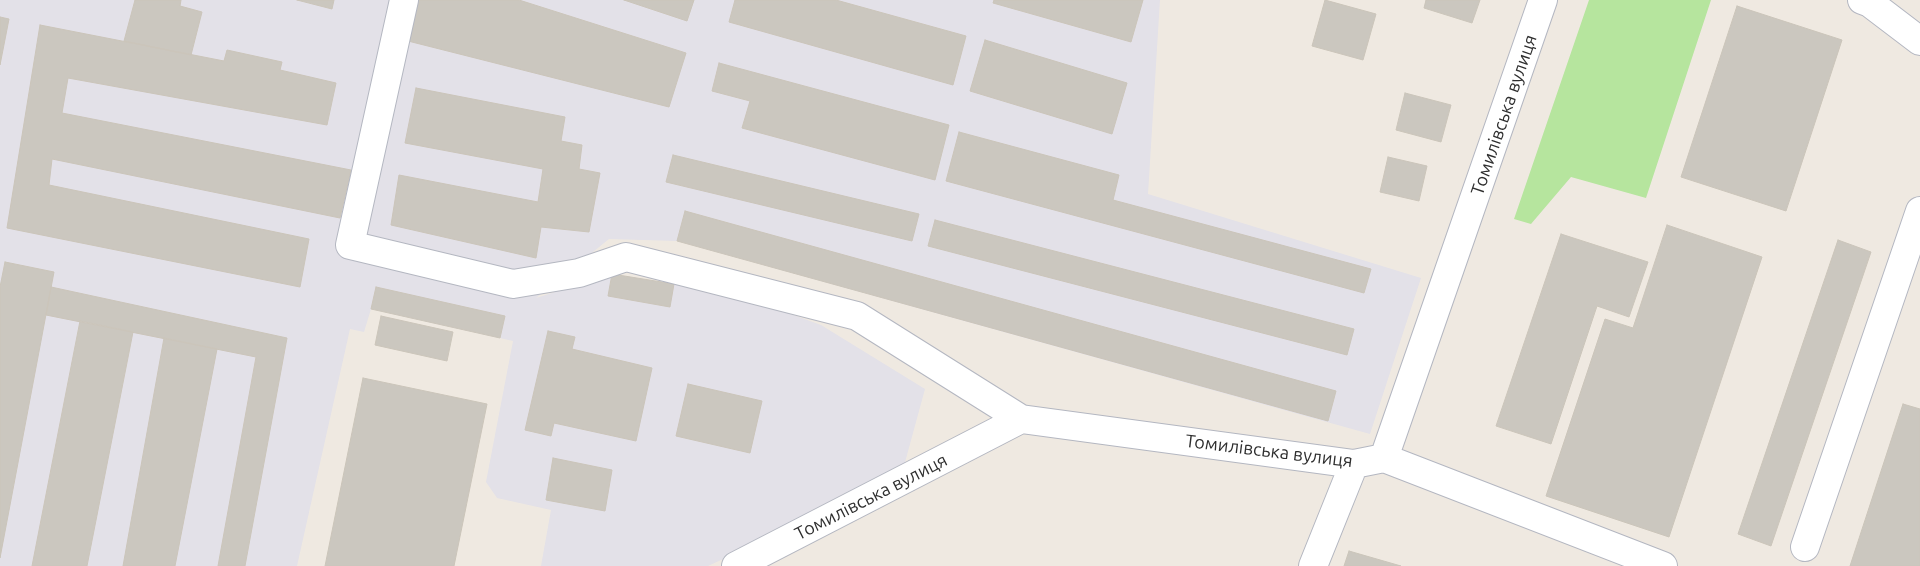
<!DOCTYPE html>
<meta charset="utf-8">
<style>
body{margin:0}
canvas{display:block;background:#efe9e1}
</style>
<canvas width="1920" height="566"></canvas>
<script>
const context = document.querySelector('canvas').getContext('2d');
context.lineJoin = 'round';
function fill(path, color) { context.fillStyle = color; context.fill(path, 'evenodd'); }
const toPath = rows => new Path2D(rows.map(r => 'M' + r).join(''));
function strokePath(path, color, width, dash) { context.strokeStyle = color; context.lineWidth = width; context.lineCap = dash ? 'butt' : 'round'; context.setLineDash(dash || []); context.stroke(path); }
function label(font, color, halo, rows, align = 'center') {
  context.font = font + ' Ubuntu,sans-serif'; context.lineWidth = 4.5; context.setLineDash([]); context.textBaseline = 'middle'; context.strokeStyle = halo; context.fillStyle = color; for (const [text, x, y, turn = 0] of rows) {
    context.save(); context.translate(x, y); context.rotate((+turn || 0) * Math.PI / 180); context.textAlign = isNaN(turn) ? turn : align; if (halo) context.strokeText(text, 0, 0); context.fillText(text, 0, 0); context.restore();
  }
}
const industrial = toPath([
 [0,0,1160,0,1148,194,1421,278,1370,434,677,241,609,239,536,298,612,274,674,284,785,312,821,325,925,389,901,477,708,566,541,566,551,510,497,498,486,482,513,341,371,309,364,332,350,329,297,566,0,566]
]);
const green = toPath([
 [1589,0,1711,0,1646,198,1571,177,1531,224,1514,219]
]);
const building = toPath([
 [135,0,181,0,180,6,202,12,191,55,124,41,135,0],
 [297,0,334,0,332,9,297,0],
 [415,0,519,0,686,53,669,107,408,41,415,0],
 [624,0,694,0,687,21,624,0],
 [735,0,836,0,966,36,953,85,729,22,735,0],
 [994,0,1143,0,1131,42,993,3,994,0],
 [1325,0,1376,14,1363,60,1312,46,1325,0],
 [1426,0,1480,0,1472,23,1424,8,1426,0],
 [1737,6,1842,40,1786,211,1681,177,1737,6],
 [0,17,9,19,0,65,0,17],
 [40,25,224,61,227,50,282,62,280,70,336,83,327,125,68,78,62,113,351,170,340,218,52,159,49,185,309,239,300,287,7,228,40,25],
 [985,40,1127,83,1112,134,970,91,985,40],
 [719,63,949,125,935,180,742,128,750,101,712,91,719,63],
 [416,88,565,117,561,141,582,145,579,169,600,173,589,232,541,227,536,258,391,225,399,175,538,202,543,169,405,143,416,88],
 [1405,93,1451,105,1441,142,1396,130,1405,93],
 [959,132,1119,175,1113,200,1371,269,1364,293,946,181,959,132],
 [673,155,919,214,912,241,666,182,673,155],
 [1388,157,1427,166,1419,201,1380,192,1388,157],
 [685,211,1336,391,1328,421,677,241,685,211],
 [935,220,1354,329,1347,355,928,246,935,220],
 [1667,225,1762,257,1669,537,1546,496,1605,319,1633,328,1667,225],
 [1561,234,1648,262,1629,317,1597,306,1551,444,1496,426,1561,234],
 [1838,240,1871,252,1771,546,1738,534,1838,240],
 [5,262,54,272,0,558,0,287,5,262],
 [612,274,674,284,670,307,608,296,612,274],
 [51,287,287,338,245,566,218,566,256,357,46,315,51,287],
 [376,287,505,316,500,338,371,309,376,287],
 [381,316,453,332,447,361,375,345,381,316],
 [80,321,133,332,87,566,32,566,80,321],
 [548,331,575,337,572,349,652,368,636,441,554,423,551,436,525,430,548,331],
 [164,338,217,349,175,566,123,566,164,338],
 [363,378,487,404,454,566,325,566,363,378],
 [688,384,762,401,750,453,676,436,688,384],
 [1903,404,1920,409,1920,566,1850,566,1903,404],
 [553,458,612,470,605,511,546,500,553,458],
 [1349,551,1401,566,1344,566,1349,551]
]);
const minor = toPath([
 [404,0,350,245,513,284,579,273,626,257,857,316,1021,419],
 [1862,0,1870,3,1920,41],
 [1384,458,1663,566],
 [1805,547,1920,211],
 [736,566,1021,419,1354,464,1384,458,1543,0],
 [1313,566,1354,464]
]);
const streetNames = [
 ["Томилівська вулиця",1504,115,-71],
 ["Томилівська вулиця",1269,451,7],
 ["Томилівська вулиця",871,497,-27]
];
fill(industrial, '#e3e1e8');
fill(green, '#b6e59e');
fill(building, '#cbc7bf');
strokePath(building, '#cbc5ba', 1);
strokePath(minor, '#b4b7c1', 30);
strokePath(minor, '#fff', 28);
label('18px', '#2e2e2e', '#fff', streetNames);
</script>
